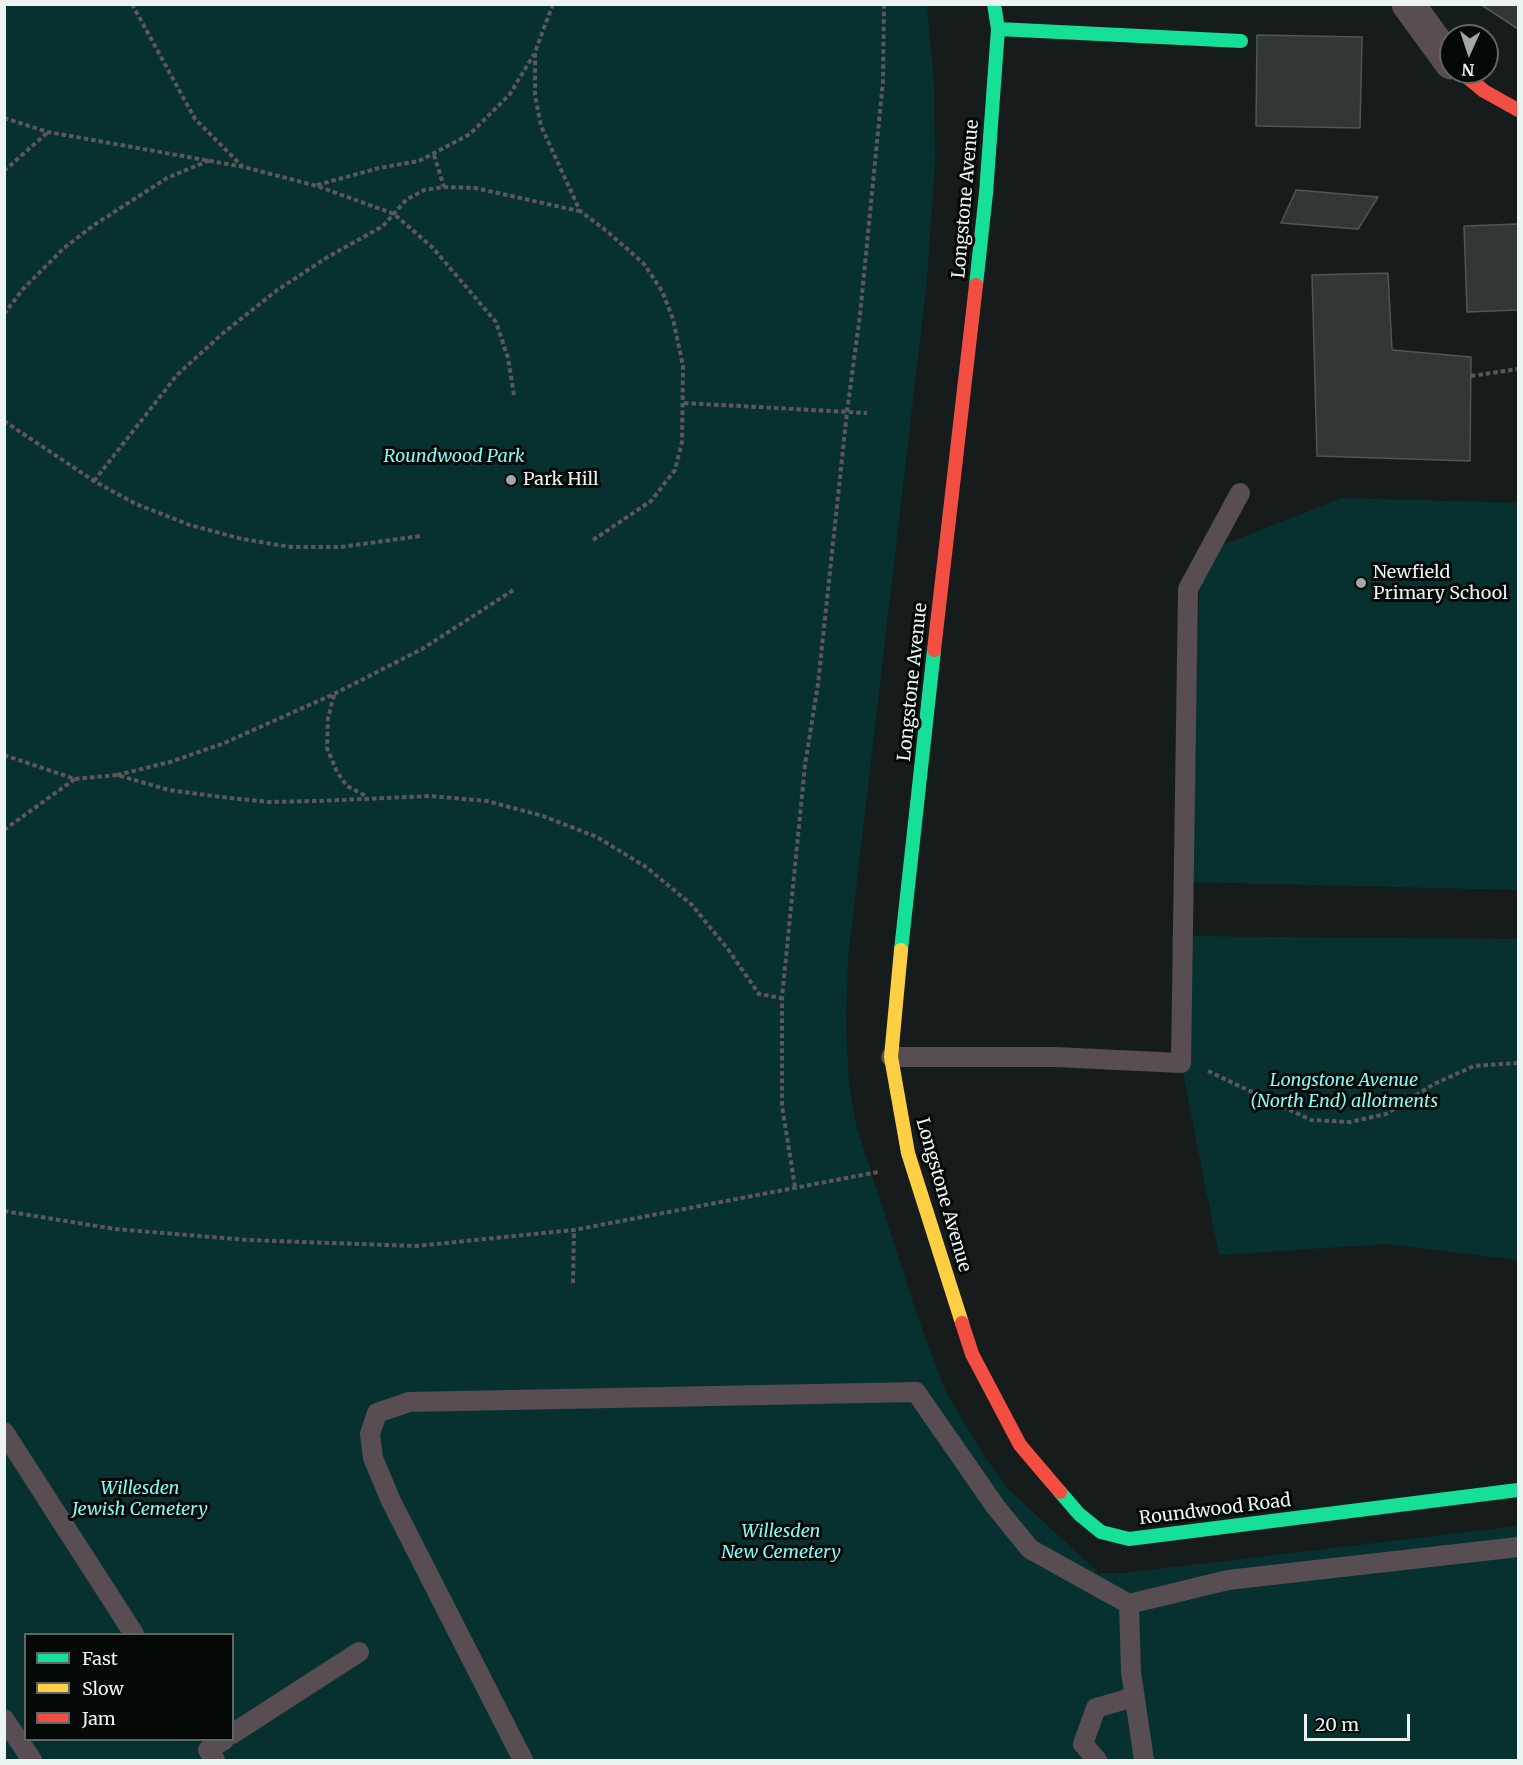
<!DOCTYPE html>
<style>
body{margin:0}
#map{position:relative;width:1523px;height:1765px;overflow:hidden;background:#161c1c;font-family:Merriweather,serif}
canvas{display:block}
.frame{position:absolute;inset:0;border:6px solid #ebf3f3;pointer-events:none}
.legend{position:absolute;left:24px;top:1633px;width:210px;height:108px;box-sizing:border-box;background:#040807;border:2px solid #606665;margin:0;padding:8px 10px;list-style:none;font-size:18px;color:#ebf3f3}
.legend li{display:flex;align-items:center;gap:12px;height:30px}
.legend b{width:30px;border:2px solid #606665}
.north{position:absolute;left:1439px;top:24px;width:60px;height:60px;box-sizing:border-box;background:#040807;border:2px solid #606665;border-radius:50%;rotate:183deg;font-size:16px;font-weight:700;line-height:24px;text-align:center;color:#ebf3f3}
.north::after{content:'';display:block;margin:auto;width:21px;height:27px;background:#a0a8a8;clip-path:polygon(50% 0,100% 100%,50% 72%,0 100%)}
.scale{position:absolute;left:1304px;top:1714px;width:106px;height:27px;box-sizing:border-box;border:3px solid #ebf3f3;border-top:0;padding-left:8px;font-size:18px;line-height:21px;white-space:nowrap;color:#ebf3f3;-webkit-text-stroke:4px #040807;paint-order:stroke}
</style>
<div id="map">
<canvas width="1523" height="1765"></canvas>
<div class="frame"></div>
<ul class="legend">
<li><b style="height:8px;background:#16e098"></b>Fast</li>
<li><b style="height:8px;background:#ffcf43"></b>Slow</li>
<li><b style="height:8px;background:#f24e42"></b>Jam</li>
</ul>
<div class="north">N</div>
<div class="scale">20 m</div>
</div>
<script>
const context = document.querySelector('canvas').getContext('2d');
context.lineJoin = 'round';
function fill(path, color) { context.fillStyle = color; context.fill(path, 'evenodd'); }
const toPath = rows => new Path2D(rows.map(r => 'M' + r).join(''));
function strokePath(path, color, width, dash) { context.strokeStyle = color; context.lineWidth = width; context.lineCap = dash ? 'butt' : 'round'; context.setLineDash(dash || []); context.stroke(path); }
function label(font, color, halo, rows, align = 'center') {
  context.font = font + ' Merriweather,serif'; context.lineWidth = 6; context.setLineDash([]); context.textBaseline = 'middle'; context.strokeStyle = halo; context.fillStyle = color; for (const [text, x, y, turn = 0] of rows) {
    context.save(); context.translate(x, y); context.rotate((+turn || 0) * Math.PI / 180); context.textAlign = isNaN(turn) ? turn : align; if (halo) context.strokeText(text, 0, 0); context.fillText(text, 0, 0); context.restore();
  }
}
const green = toPath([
 [5,5,927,5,934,86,935,161,927,280,848,958,846,1026,849,1086,856,1125,918,1318,945,1390,982,1453,1009,1490,1099,1573,1124,1573,1518,1526,1518,1760,5,1760],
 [26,1634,232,1634,232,1740,26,1740],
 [1342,498,1518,503,1518,890,1187,882,1201,554],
 [1171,936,1518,939,1518,1260,1387,1244,1219,1255,1181,1063]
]);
const building = toPath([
 [1480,4,1518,4,1518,29,1480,4],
 [1257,35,1362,37,1360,128,1256,126,1257,35],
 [1296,190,1378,197,1358,229,1281,223,1296,190],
 [1518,224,1518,310,1467,312,1464,226,1518,224],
 [1388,273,1392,350,1471,357,1470,461,1317,456,1312,275,1388,273]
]);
const path = toPath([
 [132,4,195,119,242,166],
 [553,4,535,52,535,95,541,126,580,211,608,232,644,264,662,291,673,319,683,366,682,442,675,470,651,501,593,540],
 [4,118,48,132,244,167,317,186,394,214,433,248,496,322,508,358,514,395],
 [434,155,444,187],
 [4,171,48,132],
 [317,185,379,168,419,161,470,134,510,94,534,54],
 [4,314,23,289,64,248,94,225,167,178,210,160],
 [1471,376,1518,369],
 [684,403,867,413],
 [4,421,94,481,136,504,190,525,242,539,291,547,341,547,420,536],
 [94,481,177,375,222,334,276,291,326,258,383,226,406,200,424,190,444,187,475,188,579,211],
 [334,695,328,718,327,748,337,772,347,786,366,796],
 [4,755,75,779,117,775,169,790,221,797,268,802,318,801,431,796,487,801,543,816,597,837,646,867,691,904,727,948,759,994,782,998],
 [117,775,170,762,222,744,334,694,422,649,515,589],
 [4,830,75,779],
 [1208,1071,1311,1120,1350,1122,1386,1114,1434,1084,1474,1066,1518,1063],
 [795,1187,782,1106,782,998,805,765,818,684,847,412,860,315,883,81,884,4],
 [4,1211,115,1229,247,1240,416,1246,574,1230,878,1172],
 [573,1283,574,1230]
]);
const lane = toPath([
 [891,1057,1055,1057,1181,1063,1188,589,1240,493],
 [4,1432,134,1634],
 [1129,1604,1228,1580,1518,1547],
 [4,1719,32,1760],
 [232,1734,359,1652],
 [215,1760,208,1750,224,1740],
 [523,1760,391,1501,373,1458,370,1434,377,1413,409,1402,916,1392,995,1506,1030,1549,1129,1604,1131,1672,1144,1760],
 [1097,1760,1083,1744,1096,1708,1134,1697]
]);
const street = toPath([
 [1408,4,1451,63]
]);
const fast = toPath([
 [998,29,1241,41],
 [976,285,986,193,998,29,994,4],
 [901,950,934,650],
 [1060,1492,1079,1514,1101,1532,1129,1539,1518,1490]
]);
const slow = toPath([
 [901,950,891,1057,908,1153,962,1323]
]);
const jam = toPath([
 [1461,72,1484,91,1518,110],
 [934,650,976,285],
 [962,1323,972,1354,1020,1445,1060,1492]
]);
const markers = [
 [511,480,6,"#a0a8a8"],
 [1361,583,6,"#a0a8a8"]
];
const streetNames = [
 ["Longstone Avenue",966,199,-85],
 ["Longstone Avenue",913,682,-84],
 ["Longstone Avenue",943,1195,74],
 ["Roundwood Road",1215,1510,-7]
];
const parkNames = [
 ["Roundwood Park",454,457],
 ["Longstone Avenue",1344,1081],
 ["(North End) allotments",1344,1102],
 ["Willesden",140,1489],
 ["Jewish Cemetery",140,1510],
 ["Willesden",781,1532],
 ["New Cemetery",781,1553]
];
const poiNames = [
 ["Park Hill",523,480],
 ["Newfield",1373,573],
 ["Primary School",1373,594]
];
fill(green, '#06312f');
fill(building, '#323736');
strokePath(building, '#4f5454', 1.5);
strokePath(path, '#5c5759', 4, [4.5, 3]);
strokePath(lane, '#574d52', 20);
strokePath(street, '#574d52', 33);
strokePath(fast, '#16e098', 14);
strokePath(slow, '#ffcf43', 14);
strokePath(jam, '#f24e42', 14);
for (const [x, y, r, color] of markers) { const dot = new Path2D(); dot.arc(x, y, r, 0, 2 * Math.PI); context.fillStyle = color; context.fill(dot); strokePath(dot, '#040807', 2); }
label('18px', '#ebf3f3', '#040807', streetNames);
label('italic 18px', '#83faf4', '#040807', parkNames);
label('18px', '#ebf3f3', '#040807', poiNames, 'left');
</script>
